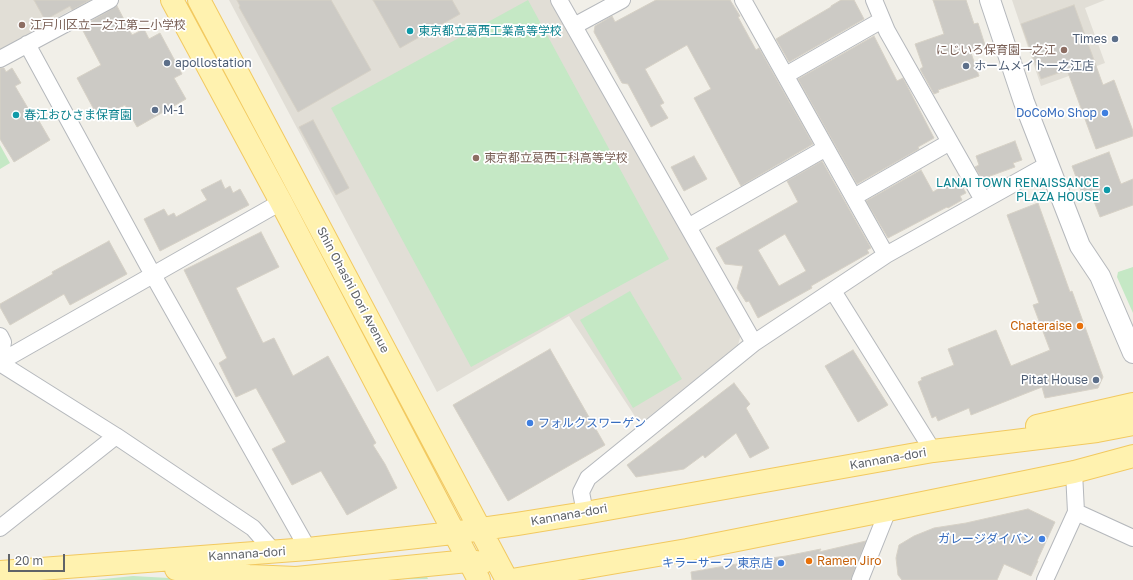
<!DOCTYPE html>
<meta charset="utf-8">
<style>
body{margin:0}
#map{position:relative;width:1133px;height:580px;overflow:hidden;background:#f1efe8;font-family:"Golos Text",sans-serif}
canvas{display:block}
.scale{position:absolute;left:8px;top:554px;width:57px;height:18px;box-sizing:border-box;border:2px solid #5f6368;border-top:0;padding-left:5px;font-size:12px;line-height:14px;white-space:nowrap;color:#5f6368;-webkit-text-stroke:3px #fff;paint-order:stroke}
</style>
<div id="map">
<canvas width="1133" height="580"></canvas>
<div class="scale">20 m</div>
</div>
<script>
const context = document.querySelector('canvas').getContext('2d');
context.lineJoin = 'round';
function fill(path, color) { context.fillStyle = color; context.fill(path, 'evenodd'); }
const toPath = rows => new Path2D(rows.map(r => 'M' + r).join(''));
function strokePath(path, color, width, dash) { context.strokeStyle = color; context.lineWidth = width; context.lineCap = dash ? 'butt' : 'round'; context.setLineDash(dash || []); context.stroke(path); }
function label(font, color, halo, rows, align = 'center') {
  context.font = font + ' "Golos Text","Noto Sans JP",sans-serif'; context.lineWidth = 3.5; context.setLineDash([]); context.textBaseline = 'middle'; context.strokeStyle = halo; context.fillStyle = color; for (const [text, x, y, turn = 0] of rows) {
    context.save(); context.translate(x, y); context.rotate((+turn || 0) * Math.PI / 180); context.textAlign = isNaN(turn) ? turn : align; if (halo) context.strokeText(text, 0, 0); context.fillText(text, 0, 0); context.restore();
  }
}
const education = toPath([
 [0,0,89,0,0,50],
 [229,0,550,0,741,334,738,345,640,424,569,316,437,392],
 [1012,0,1105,0,1085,8,1105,63,1041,86]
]);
const green = toPath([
 [528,0,669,259,471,367,331,108],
 [0,145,10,163,0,169],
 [1133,267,1133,313,1117,277,1118,272],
 [630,291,682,379,633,408,580,320],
 [424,570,428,579,335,580],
 [133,576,205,580,94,580]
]);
const building = toPath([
 [34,0,90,0,72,10,70,6,45,20,34,0],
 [237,0,331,0,371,70,298,112,239,7,240,6,237,0],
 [373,0,452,0,460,14,400,48,373,0],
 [656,0,730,0,740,16,738,17,756,50,759,48,813,144,741,186,694,98,711,89,687,45,645,69,664,103,660,105,668,118,651,127,628,84,622,83,594,32,595,26,612,16,615,22,656,0],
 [841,0,854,0,864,19,789,62,776,39,831,7,831,6,841,0],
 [933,0,966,0,974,24,978,23,985,45,970,50,979,76,938,90,939,92,934,94,920,69,923,67,915,44,944,34,933,0],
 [1074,5,1103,85,1114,80,1133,131,1133,136,1096,149,1067,70,1041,79,1021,24,1074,5],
 [117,6,132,35,144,29,149,39,160,33,182,74,174,78,186,99,137,127,125,105,99,119,77,78,101,65,81,27,117,6],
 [874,36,897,81,903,78,934,138,918,147,919,149,857,184,798,79,874,36],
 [0,68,4,68,6,72,12,68,21,83,15,86,32,115,35,114,50,140,14,162,0,139,0,68],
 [313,120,349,188,336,195,299,127,313,120],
 [1015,141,1022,160,1013,163,1015,167,982,179,975,167,979,165,976,156,1015,141],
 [1109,152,1121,184,1133,179,1133,205,1100,217,1092,196,1084,199,1072,166,1109,152],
 [694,156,707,179,684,191,671,167,694,156],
 [822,161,871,248,867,250,869,253,811,286,812,288,758,318,749,301,746,302,737,288,743,266,725,264,716,248,798,202,787,181,822,161],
 [785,234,806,271,779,286,758,250,785,234],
 [921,170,933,192,959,176,964,185,962,186,966,193,960,196,962,200,948,208,947,207,888,238,866,201,921,170],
 [221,180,225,189,230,186,233,193,240,189,249,205,160,251,144,219,164,209,168,216,174,213,176,217,207,200,201,190,221,180],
 [1038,203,1070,292,1072,291,1103,377,1098,388,1045,398,1042,387,971,415,969,408,938,421,936,416,932,418,918,382,922,380,921,378,954,365,948,349,996,330,1011,366,1050,350,1033,305,1039,303,1007,215,1038,203],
 [261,232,279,267,236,288,263,343,274,338,293,376,328,356,376,443,373,445,385,464,397,488,347,515,321,471,292,485,272,449,286,442,256,388,236,397,219,363,227,358,184,270,261,232],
 [109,241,127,274,70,305,64,294,10,325,0,307,0,304,53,274,52,272,109,241],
 [550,349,605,445,508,501,453,405,550,349],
 [853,350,888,405,858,422,825,366,853,350],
 [734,383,750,404,746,408,769,448,750,458,736,433,705,458,703,455,684,469,636,477,627,465,734,383],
 [1028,509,1055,522,1037,561,1038,561,1031,576,1004,564,997,580,902,580,898,575,896,558,899,545,914,536,934,528,966,523,1028,509],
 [866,541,851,580,692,580,691,572,748,562,760,567,764,559,786,556,821,549,819,552,866,541]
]);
const minor = toPath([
 [559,0,754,343],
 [743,0,886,255],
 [874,0,887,31,983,200],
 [574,26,622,0],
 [27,44,153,275,308,549],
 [0,59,110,0],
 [786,75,882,20],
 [854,197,950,142],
 [688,227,826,148],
 [833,291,933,451],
 [0,336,3,342,0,359],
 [0,362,281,202],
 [0,363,116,436,253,528,274,552],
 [1076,512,1133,538],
 [585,513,581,492,588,478,754,343,886,255,1047,165],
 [0,528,116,436],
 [860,580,888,510],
 [1045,580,1076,512,1074,472]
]);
const tertiary = toPath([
 [990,0,1024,102,1080,246,1100,276,1133,353]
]);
const primary = toPath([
 [172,0,281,202,479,580],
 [199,0,507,580],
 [1037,426,1133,404],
 [176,569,249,576,296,578,468,561,482,563],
 [0,572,308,549,453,533,517,524,585,513,933,451,1097,431,1133,424],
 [512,580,687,550,888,510,1074,472,1133,456]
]);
const markers = [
 [22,25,4,"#8d6e63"],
 [410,31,4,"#0f9aa8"],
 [1115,39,4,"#5c6f8a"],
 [1064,50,4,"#8d6e63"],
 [167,63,4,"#5c6f8a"],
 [966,66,4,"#5c6f8a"],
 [155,110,4,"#5c6f8a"],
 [1105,113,4,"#3f7fe0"],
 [16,115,4,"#0f9aa8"],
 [476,158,4,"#8d6e63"],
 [1107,190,4,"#0f9aa8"],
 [1080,326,4,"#e8710a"],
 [1096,380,4,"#5c6f8a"],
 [530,423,4,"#3f7fe0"],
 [1042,539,4,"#3f7fe0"],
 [809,561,4,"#e8710a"],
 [781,563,4,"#3f7fe0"]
];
const educationNames = [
 ["江戸川区立一之江第二小学校",30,25],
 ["にじいろ保育園一之江",1056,50,"right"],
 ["東京都立葛西工科高等学校",484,158]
];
const cultureNames = [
 ["東京都立葛西工業高等学校",418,31],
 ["春江おひさま保育園",24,115],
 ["LANAI TOWN RENAISSANCE",1099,183,"right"],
 ["PLAZA HOUSE",1099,197,"right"]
];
const serviceNames = [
 ["Times",1107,39,"right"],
 ["apollostation",175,63],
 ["ホームメイト一之江店",974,66],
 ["M-1",163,110],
 ["Pitat House",1088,380,"right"]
];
const shopNames = [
 ["DoCoMo Shop",1097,113],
 ["フォルクスワーゲン",538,423,"left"],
 ["ガレージダイバン",1034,539],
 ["キラーサーフ 東京店",773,563]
];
const streetNames = [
 ["Shin Ohashi Dori Avenue",353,290,62],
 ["Kannana-dori",888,459,-10],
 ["Kannana-dori",569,515,-10],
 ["Kannana-dori",247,554,-4]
];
const foodNames = [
 ["Chateraise",1072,326],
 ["Ramen Jiro",817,561,"left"]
];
fill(education, '#e1ded6');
fill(green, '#c5e8c5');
fill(building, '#cccac5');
strokePath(building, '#d6d1c6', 1);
strokePath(minor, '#b5b8bc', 18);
strokePath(tertiary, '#b5b8bc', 22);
strokePath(primary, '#f2c960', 24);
strokePath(minor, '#fff', 16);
strokePath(tertiary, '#fff', 20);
strokePath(primary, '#fff2af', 22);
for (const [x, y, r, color] of markers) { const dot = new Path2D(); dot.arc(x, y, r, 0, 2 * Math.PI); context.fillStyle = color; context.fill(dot); strokePath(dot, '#fff', 1.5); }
label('12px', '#785e54', '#fff', educationNames, 'left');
label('12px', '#0d838f', '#fff', cultureNames, 'left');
label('12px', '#4e5e75', '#fff', serviceNames, 'left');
label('12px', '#366cbe', '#fff', shopNames, 'right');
label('12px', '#5f6368', '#fff', streetNames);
label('12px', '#c56008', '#fff', foodNames, 'right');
</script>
